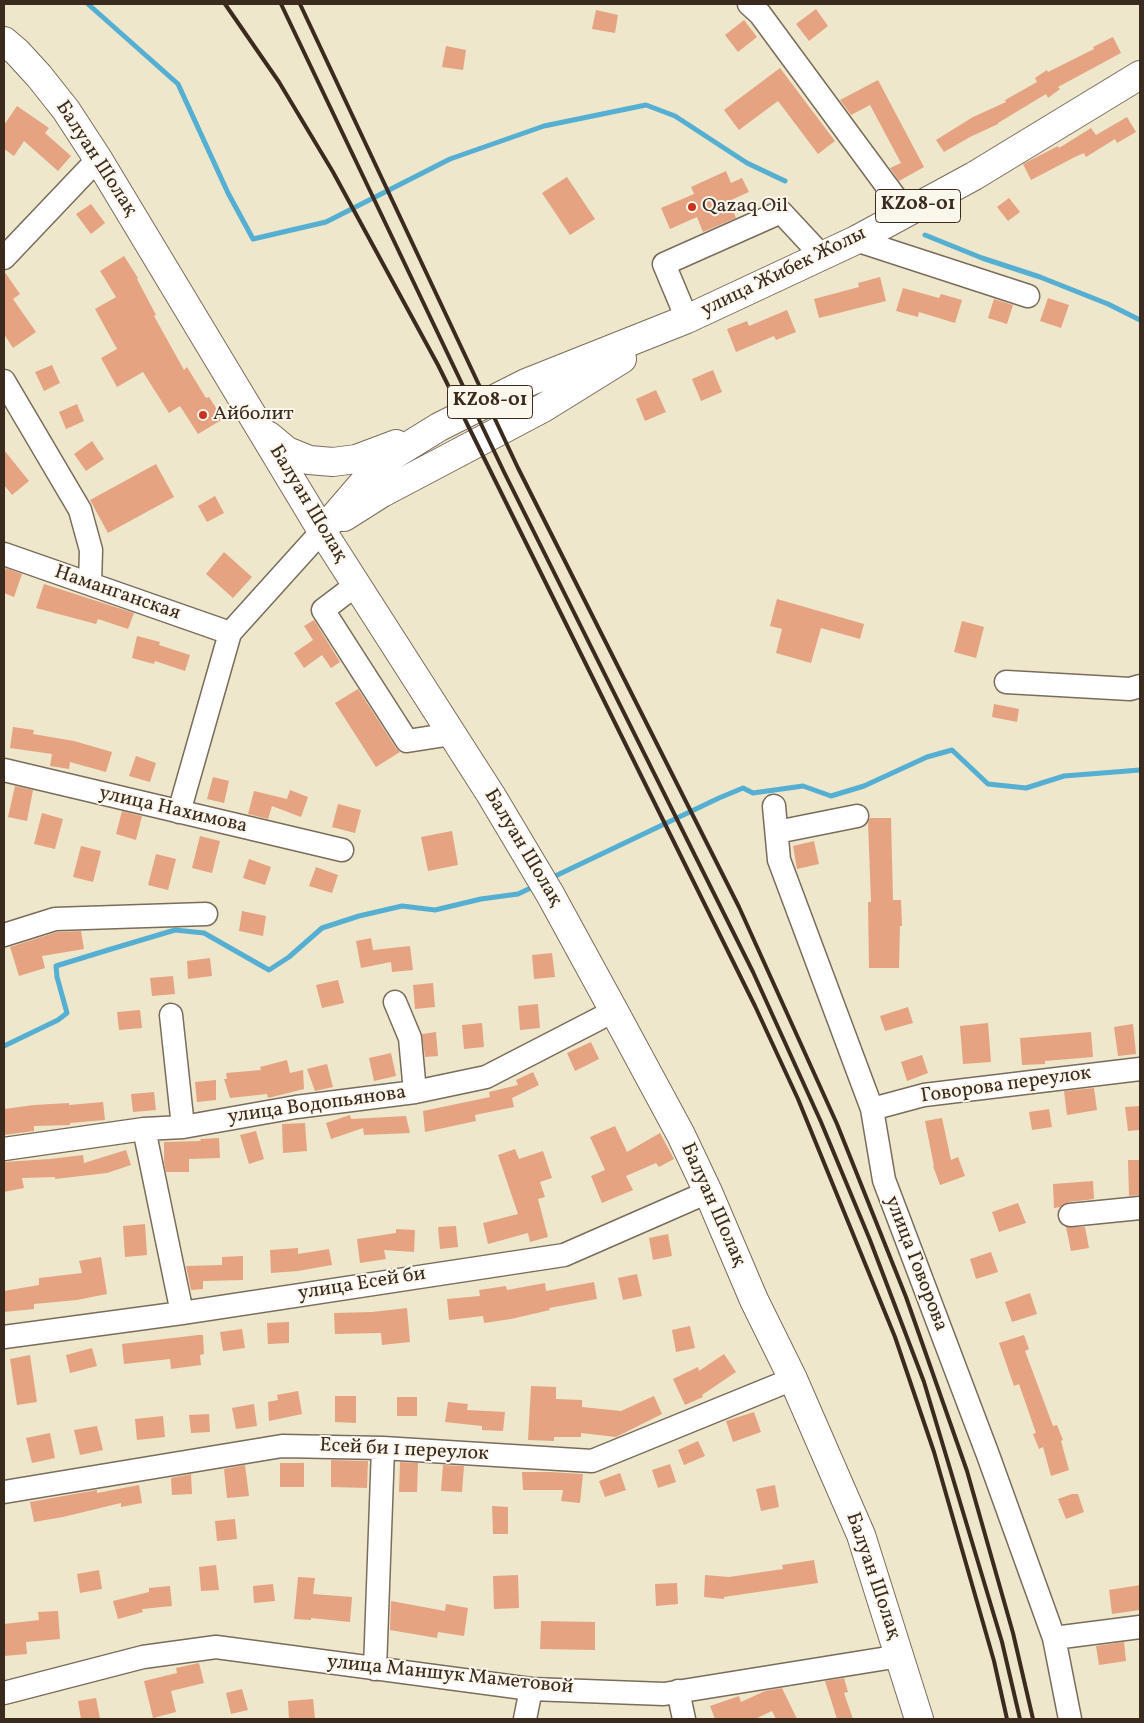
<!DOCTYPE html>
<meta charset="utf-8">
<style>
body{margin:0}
#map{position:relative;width:1144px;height:1723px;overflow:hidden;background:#eee7cb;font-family:Vollkorn,serif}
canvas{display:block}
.frame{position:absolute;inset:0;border:5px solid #3b2a1e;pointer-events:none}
</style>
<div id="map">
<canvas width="1144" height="1723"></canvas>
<div class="frame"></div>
</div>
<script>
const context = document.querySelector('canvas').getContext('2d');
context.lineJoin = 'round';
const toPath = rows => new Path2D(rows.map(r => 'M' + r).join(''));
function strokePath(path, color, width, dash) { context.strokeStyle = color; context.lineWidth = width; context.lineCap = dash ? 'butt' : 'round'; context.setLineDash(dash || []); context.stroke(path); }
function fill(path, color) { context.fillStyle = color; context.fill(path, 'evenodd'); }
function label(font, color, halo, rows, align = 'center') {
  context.font = font + ' Vollkorn,serif'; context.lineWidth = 4; context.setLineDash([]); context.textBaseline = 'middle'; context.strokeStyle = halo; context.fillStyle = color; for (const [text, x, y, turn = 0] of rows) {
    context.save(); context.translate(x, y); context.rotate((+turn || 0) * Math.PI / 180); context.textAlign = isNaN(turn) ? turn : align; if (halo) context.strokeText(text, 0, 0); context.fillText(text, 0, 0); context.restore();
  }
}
const stream = toPath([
 [88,4,178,84,228,193,253,239,326,222,450,159,544,126,646,105,675,116,747,163,785,181],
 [925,235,982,258,1040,277,1108,304,1140,320],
 [549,879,719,798,743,788,753,793,803,786,831,796,864,786,927,757,952,750,988,784,1026,788,1064,776,1140,770],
 [4,1046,58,1020,67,1013,57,977,56,966,108,950,175,930,204,933,269,970,289,957,322,928,359,916,402,906,435,910,481,899,518,894,535,886]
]);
const building = toPath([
 [816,9,828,26,809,41,796,24],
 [596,10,618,15,615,33,592,29],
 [744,20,757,37,738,52,725,35],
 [1113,37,1121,53,1058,87,1060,89,1048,98,1046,94,998,123,998,124,970,137,944,152,936,140,973,117,1006,102,1005,100,1037,82,1035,78,1047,70,1048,72,1094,49,1093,47],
 [446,46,466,50,463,70,442,67],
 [780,68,835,141,818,154,778,101,739,130,724,110],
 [878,80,924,167,899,181,890,168,901,163,870,105,851,115,840,100],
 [17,106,49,128,45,133,71,156,58,171,24,141,14,156,4,149,4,125],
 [1127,117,1136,132,1117,143,1115,139,1086,157,1084,153,1075,157,1031,180,1023,164,1058,146,1059,148,1091,128,1096,135],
 [726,171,731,183,742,178,749,192,729,201,736,218,703,232,697,217,670,229,661,208,694,194,691,187],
 [567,177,595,219,570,235,542,193],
 [1009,198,1020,212,1008,221,997,207],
 [91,204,105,223,91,234,76,214],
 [124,256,138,278,137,279,156,315,154,316,184,370,187,367,206,398,209,397,223,419,198,434,180,406,169,413,143,372,117,387,101,358,117,349,95,309,116,297,100,271],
 [4,271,20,294,13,299,36,332,13,348,4,334],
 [880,277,886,301,819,318,814,299,859,287,858,283],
 [903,288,939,298,941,294,962,300,955,323,919,312,918,317,896,311],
 [1048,298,1069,305,1061,328,1040,321],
 [994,299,1013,305,1007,324,988,318],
 [787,310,796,332,776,340,774,336,736,352,727,329,747,321,749,326],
 [52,365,60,383,44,391,35,372],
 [713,370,722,392,701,401,692,379],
 [656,390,666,412,645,421,636,399],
 [77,404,84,421,66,429,59,412],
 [92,441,104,459,86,471,74,454],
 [4,450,29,481,12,495,4,485],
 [156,464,174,497,108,533,90,500],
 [215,496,224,513,207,522,198,506],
 [224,552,252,577,233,598,206,574],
 [6,568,22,574,14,597,4,593,4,574],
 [44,584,134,613,128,629,98,619,96,624,36,608],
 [777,599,864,624,860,639,821,628,811,663,776,653,782,629,770,626],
 [314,620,340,662,331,668,322,655,304,668,294,653,313,640,304,626],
 [962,621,984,627,976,658,954,652],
 [137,636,160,642,159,645,190,655,185,671,155,661,154,664,132,658],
 [358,689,396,748,400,752,376,767,335,703],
 [994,704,1019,709,1017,722,992,717],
 [13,727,34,730,33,734,74,741,112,752,106,772,70,762,69,769,50,766,52,754,10,748],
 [136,756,156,763,150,782,129,776],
 [213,777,229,781,224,803,207,799],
 [15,786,33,790,27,821,8,817],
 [290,790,308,797,301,817,272,806,268,819,248,814,254,791,287,799],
 [338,804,361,810,355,833,332,827],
 [122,811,142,816,136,840,116,834],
 [42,813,63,819,55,849,34,844],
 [870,818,891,818,893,900,901,900,902,926,900,926,899,968,869,968,868,902,871,902,868,822],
 [452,831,458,865,428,871,421,837],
 [200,836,220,841,212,873,192,868],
 [814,841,819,864,797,869,793,846],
 [81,846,101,851,93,882,73,877],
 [156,854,176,859,168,890,148,885],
 [249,859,271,867,265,885,243,878],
 [316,867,338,875,332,893,309,886],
 [242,911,266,916,263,936,239,931],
 [81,931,84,949,42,956,45,968,19,976,10,947,57,932],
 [371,938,373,950,410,946,413,970,392,972,391,962,361,968,356,941],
 [552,953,555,977,534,979,532,955],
 [210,958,212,976,188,979,187,961],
 [173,976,175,994,152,996,150,978],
 [338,980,344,1003,322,1008,316,985],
 [433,983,435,1007,415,1009,413,985],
 [538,1004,540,1028,520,1030,518,1006],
 [908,1007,913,1023,885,1031,880,1016],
 [140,1010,142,1028,119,1030,117,1012],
 [482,1023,484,1047,464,1049,462,1025],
 [988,1023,991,1062,963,1064,960,1026],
 [1133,1024,1136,1054,1118,1056,1114,1027],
 [436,1032,438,1056,425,1057,422,1034],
 [1091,1032,1093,1057,1045,1061,1045,1064,1022,1065,1020,1038],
 [591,1042,599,1059,575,1071,567,1053],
 [391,1053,396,1076,374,1081,369,1058],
 [922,1055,928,1073,907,1081,901,1062],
 [287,1060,290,1073,303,1070,304,1089,268,1098,267,1094,230,1098,224,1079,227,1079,226,1073,261,1070,260,1067],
 [327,1064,333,1087,315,1091,307,1069],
 [533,1072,539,1085,512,1098,514,1107,475,1115,476,1121,425,1132,423,1111,490,1097,489,1092,518,1085,516,1080],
 [216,1080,216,1100,197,1102,195,1082],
 [1094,1088,1097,1110,1067,1115,1064,1091],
 [154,1092,156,1110,133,1112,131,1094],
 [103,1102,105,1120,70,1123,70,1125,34,1126,34,1131,4,1135,4,1109,34,1105,69,1103,69,1105],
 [1140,1106,1140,1130,1128,1131,1125,1107],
 [1049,1109,1052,1127,1032,1130,1029,1112],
 [350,1115,351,1119,406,1116,410,1133,364,1135,363,1128,331,1139,326,1123],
 [942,1118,951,1160,958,1157,965,1176,940,1185,933,1166,934,1166,925,1121],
 [305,1123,307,1151,283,1153,282,1124],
 [615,1126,627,1152,660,1133,674,1159,659,1167,656,1163,626,1176,633,1190,602,1203,591,1176,605,1170,590,1137],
 [256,1131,264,1159,249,1164,240,1135],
 [219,1138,220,1158,189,1159,189,1172,166,1172,164,1161,164,1142,201,1141,200,1139],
 [515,1149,519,1159,543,1151,552,1178,540,1182,545,1197,538,1199,548,1237,530,1242,528,1233,488,1244,483,1223,518,1214,498,1155],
 [126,1150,131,1165,107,1173,55,1179,55,1177,22,1178,24,1188,4,1192,4,1162,50,1159,83,1155,84,1163],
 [1128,1160,1140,1160,1140,1195,1129,1196],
 [1093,1181,1094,1199,1069,1202,1060,1207,1054,1208,1053,1184],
 [1018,1203,1026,1223,999,1232,992,1212],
 [145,1224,147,1255,125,1257,123,1226],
 [456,1226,458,1247,440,1249,438,1227],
 [1066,1227,1085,1227,1089,1248,1071,1251],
 [396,1229,415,1230,414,1252,384,1250,386,1259,360,1263,357,1239,396,1233],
 [668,1234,672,1256,653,1260,649,1238],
 [298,1248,298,1254,329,1249,332,1265,298,1271,271,1273,270,1250],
 [991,1252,998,1272,976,1279,970,1259],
 [243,1256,243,1280,203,1281,203,1289,191,1290,186,1266,222,1265,222,1257],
 [101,1257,107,1294,77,1300,34,1304,34,1309,4,1312,4,1291,39,1285,39,1278,82,1273,79,1261],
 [637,1274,642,1296,623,1300,618,1278],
 [594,1282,597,1299,549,1308,550,1310,511,1319,484,1323,483,1316,449,1320,447,1299,480,1296,479,1290,506,1286,507,1290,545,1283,546,1291],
 [1030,1293,1037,1314,1012,1322,1005,1302],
 [407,1308,410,1342,382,1345,381,1333,335,1334,334,1313,372,1312],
 [289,1322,289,1343,268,1344,267,1323],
 [690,1326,695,1348,676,1352,672,1330],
 [242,1329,245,1348,223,1351,220,1332],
 [198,1335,203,1335,204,1354,200,1355,201,1365,171,1369,170,1359,124,1364,122,1344],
 [1024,1335,1029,1349,1025,1351,1053,1426,1057,1425,1063,1440,1061,1441,1069,1470,1051,1476,1043,1447,1039,1449,1033,1434,1036,1433,1019,1384,1014,1386,999,1343],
 [92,1348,97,1366,70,1373,66,1355],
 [724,1354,736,1372,702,1395,703,1397,685,1405,673,1379,698,1367,699,1371],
 [30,1355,37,1402,17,1405,10,1359],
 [531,1386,556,1387,556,1399,582,1400,582,1407,621,1411,654,1396,662,1414,616,1437,581,1433,581,1437,554,1437,554,1441,528,1440],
 [298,1391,302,1414,269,1421,268,1402,278,1400,277,1395],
 [335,1396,356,1396,356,1423,335,1422],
 [397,1397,417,1397,417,1416,397,1416],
 [448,1402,468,1404,467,1410,505,1412,503,1431,482,1430,482,1426,445,1422],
 [254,1404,257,1426,236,1429,232,1408],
 [754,1412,761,1432,733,1442,726,1421],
 [209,1414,210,1432,191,1433,189,1415],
 [163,1416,165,1437,137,1440,135,1419],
 [97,1426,103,1450,80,1455,74,1430],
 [50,1433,55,1458,32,1463,26,1438],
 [698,1441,705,1456,684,1465,678,1450],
 [331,1460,368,1461,367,1488,331,1487],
 [400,1462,418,1463,417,1492,399,1492],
 [280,1463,304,1463,304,1487,280,1487],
 [670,1464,676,1482,658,1488,652,1470],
 [245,1465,249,1496,227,1498,224,1469],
 [443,1465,464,1466,462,1492,441,1491],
 [522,1472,550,1472,583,1474,580,1503,561,1501,563,1490,523,1490],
 [620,1473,626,1490,605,1497,599,1481],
 [191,1474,192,1494,172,1495,171,1478],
 [139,1485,142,1503,121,1507,121,1503,63,1517,34,1522,30,1502,97,1490,97,1493],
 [775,1485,779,1507,761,1511,756,1489],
 [1072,1494,1078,1494,1084,1512,1066,1519,1058,1499],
 [492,1506,508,1507,508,1534,493,1534],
 [235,1519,237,1539,217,1541,215,1521],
 [814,1560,818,1583,724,1597,724,1599,704,1597,705,1575,729,1577,783,1569,782,1565],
 [216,1565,219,1590,201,1591,199,1567],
 [99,1570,102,1589,80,1593,77,1574],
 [518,1575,519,1608,494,1609,493,1576],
 [298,1577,315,1578,313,1594,352,1597,350,1622,311,1618,311,1620,294,1619],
 [677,1583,678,1604,656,1606,655,1584],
 [273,1584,275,1601,254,1603,253,1586],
 [1140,1585,1140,1610,1112,1614,1109,1590],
 [170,1586,172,1606,142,1609,143,1612,118,1619,113,1601,149,1592,149,1588],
 [391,1601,445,1611,446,1604,468,1608,464,1636,438,1632,437,1638,390,1630],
 [58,1611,60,1639,26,1642,27,1654,4,1656,4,1624,39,1620,38,1612],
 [541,1621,595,1622,595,1650,540,1649],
 [1124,1642,1126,1661,1099,1665,1096,1646],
 [199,1663,204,1683,171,1691,176,1712,153,1718,144,1681,177,1673,176,1668],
 [844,1678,848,1692,844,1693,853,1719,837,1719,825,1681],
 [782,1688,797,1719,776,1719,772,1711,755,1719,715,1719,710,1706,739,1696,741,1702,765,1691],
 [242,1689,248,1710,231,1714,226,1693],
 [96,1698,100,1719,81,1719,78,1701],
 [313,1699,315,1719,289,1719,288,1701]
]);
const minor = toPath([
 [749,4,760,14,906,212],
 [856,240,1028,296],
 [4,258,98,159],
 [687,319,664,264,781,212,822,256],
 [4,381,80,510,91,550,90,584],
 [4,554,230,633],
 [356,585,323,610,407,741,452,734],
 [1006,682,1130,689,1140,686],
 [4,770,342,850],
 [774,806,779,860,872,1109,884,1180,988,1455,1054,1638,1070,1719],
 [179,812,230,633,322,531],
 [777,832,857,816],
 [4,935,55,919,206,914],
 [395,1002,410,1038,415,1092],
 [171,1015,183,1127],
 [872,1109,924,1095,1140,1069],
 [144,1129,182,1313],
 [4,1149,144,1129,183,1127,296,1107,415,1092,486,1077,614,1011],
 [1070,1215,1140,1208],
 [4,1337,182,1313,564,1255,708,1192],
 [4,1492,282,1446,383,1448,592,1461,793,1379],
 [1054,1638,1140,1627],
 [375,1669,383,1448],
 [678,1691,684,1719],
 [4,1693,143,1657,216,1647,531,1689,664,1694,900,1656],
 [525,1719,531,1689]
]);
const major = toPath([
 [4,41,17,52,39,76,66,110,98,159,322,531,491,795,550,894,614,1011,681,1135,708,1192,754,1300,793,1379,861,1535,919,1719],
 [269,436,287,451,309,460,333,462,356,459,396,444],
 [344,517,382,493,543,408,622,359],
 [322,531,370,475,392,456,439,427,526,383,687,319,856,240,974,176,1140,75]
]);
const rail = toPath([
 [225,4,279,82,333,172,438,365,755,1006,798,1099,895,1337,934,1452,994,1661,1007,1719],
 [281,4,504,472,753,972,821,1122,870,1240,924,1382,1002,1642,1020,1719],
 [300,4,518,468,739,907,837,1124,906,1297,967,1471,1013,1633,1033,1719]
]);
const markers = [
 [692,207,5,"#c8321e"],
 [203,415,5,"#c8321e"]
];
const shields = [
 [918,206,85],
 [490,402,85]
];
const shieldNames = [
 ["KZ08-01",918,206],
 ["KZ08-01",490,402]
];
const streetNames = [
 ["Балуан Шолақ",95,159,57],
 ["улица Жибек Жолы",784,273,-26],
 ["Балуан Шолақ",307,504,59],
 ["Наманганская",117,594,19],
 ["улица Нахимова",173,811,13],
 ["Балуан Шолақ",522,848,59],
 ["Говорова переулок",1006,1086,-8],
 ["улица Водопьянова",317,1106,-8],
 ["Балуан Шолақ",712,1205,66],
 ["улица Говорова",915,1264,69],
 ["улица Есей би",362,1285,-9],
 ["Есей би 1 переулок",404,1451,3],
 ["Балуан Шолақ",872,1576,71],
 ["улица Маншук Маметовой",450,1676,6]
];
const poiNames = [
 ["Qazaq Oil",702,207],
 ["Айболит",213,415]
];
strokePath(stream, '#55afd2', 5);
fill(building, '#e5a382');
strokePath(minor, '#7a6c5b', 25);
strokePath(major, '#7a6c5b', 30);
strokePath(minor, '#fff', 22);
strokePath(major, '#fff', 28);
strokePath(rail, '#3b2a1e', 4);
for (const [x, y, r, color] of markers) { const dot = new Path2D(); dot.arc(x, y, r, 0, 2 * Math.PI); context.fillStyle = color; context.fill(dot); strokePath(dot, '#fbf7ec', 2); }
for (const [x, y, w] of shields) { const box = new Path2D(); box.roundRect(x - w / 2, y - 16.5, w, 33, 4); context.fillStyle = '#fbf7ec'; context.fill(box); strokePath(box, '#3b2a1e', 1); }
label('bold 19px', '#3b2a1e', null, shieldNames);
label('20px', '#3b2a1e', '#fbf7ec', streetNames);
label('20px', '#3b2a1e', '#fbf7ec', poiNames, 'left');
</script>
